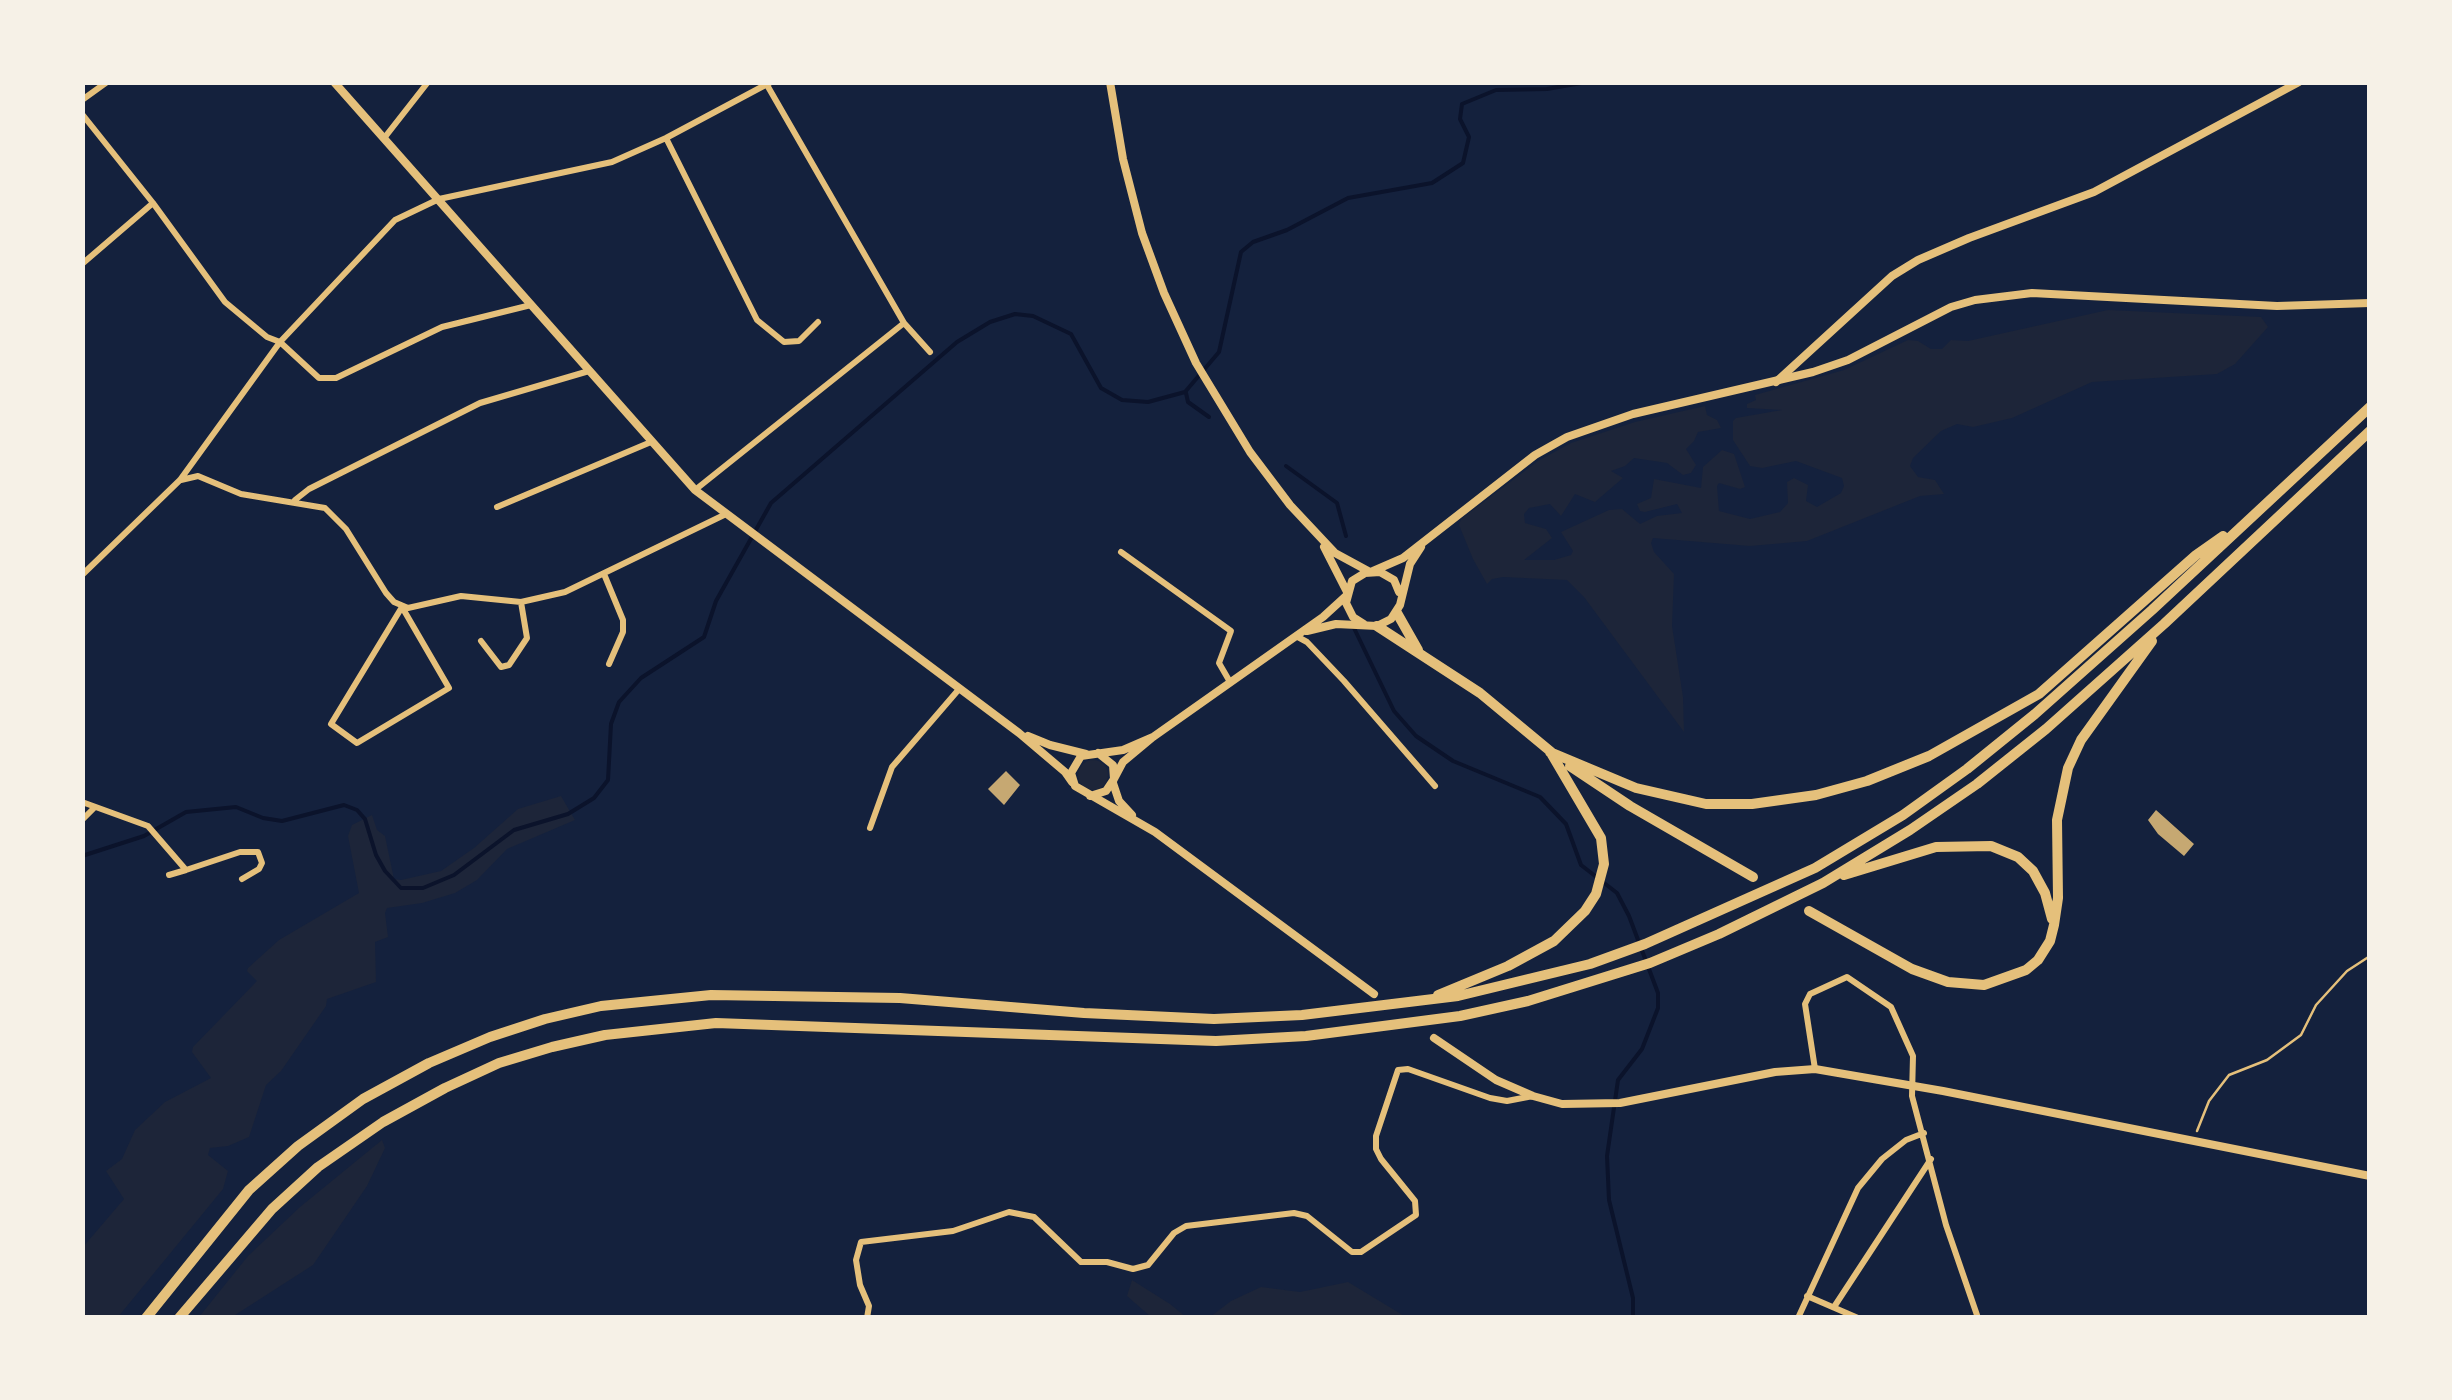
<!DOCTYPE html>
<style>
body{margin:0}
#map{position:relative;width:2452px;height:1400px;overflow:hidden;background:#14213d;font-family:"Source Sans 3",sans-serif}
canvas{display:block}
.frame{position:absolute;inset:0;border:85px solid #f6f1e7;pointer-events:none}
</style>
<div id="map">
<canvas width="2452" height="1400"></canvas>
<div class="frame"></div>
</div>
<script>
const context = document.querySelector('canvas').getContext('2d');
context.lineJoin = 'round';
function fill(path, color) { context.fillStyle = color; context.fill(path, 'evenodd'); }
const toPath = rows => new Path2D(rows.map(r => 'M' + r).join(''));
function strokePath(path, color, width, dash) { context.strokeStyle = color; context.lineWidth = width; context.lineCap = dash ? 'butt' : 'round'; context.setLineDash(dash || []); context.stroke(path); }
const green = toPath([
 [2108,310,2261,317,2268,327,2235,364,2217,374,2092,382,2012,418,1973,427,1957,424,1941,431,1913,458,1910,466,1918,477,1935,480,1944,494,1920,496,1807,541,1750,546,1653,538,1651,543,1654,552,1674,574,1672,626,1683,697,1684,732,1584,597,1567,580,1503,577,1492,579,1487,584,1473,559,1459,525,1461,519,1538,461,1571,443,1635,422,1705,406,1707,415,1717,420,1721,428,1698,432,1694,441,1686,449,1696,465,1691,473,1683,475,1667,463,1634,458,1625,466,1611,471,1623,478,1595,502,1575,494,1561,516,1550,504,1529,508,1524,514,1525,523,1546,529,1552,538,1524,560,1554,560,1571,555,1573,551,1561,532,1609,510,1622,509,1640,524,1657,516,1682,513,1677,504,1645,512,1640,511,1637,504,1651,498,1654,479,1701,488,1703,467,1722,450,1734,454,1745,487,1740,489,1719,483,1717,486,1719,511,1750,519,1780,512,1788,503,1787,482,1794,478,1808,485,1806,501,1817,507,1841,493,1844,486,1842,478,1796,461,1762,468,1750,466,1733,440,1733,421,1736,418,1782,410,1747,408,1747,404,1756,400,1755,395,1844,370,1908,340,1918,341,1931,349,1942,349,1951,340,1968,341],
 '1078 775a15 15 0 1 1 30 0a15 15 0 1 1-30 0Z',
 [561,796,575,820,507,849,477,880,455,893,422,903,387,908,385,913,388,937,375,942,376,982,327,999,326,1006,281,1071,266,1085,249,1137,228,1146,210,1148,208,1155,228,1171,223,1189,118,1317,83,1317,83,1247,124,1199,106,1171,122,1159,135,1130,165,1102,211,1078,192,1052,193,1047,257,981,247,971,248,968,279,940,359,893,348,836,352,825,372,815,377,830,385,836,394,879,401,880,441,871,474,848,518,809],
 [382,1140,385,1148,367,1186,313,1265,232,1317,199,1317,248,1256,300,1207],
 [1132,1280,1170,1304,1186,1317,1151,1317,1127,1296],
 [1348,1282,1406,1317,1210,1317,1231,1301,1261,1287,1300,1292]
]);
const stream = toPath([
 [1186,393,1188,402,1209,417],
 [1286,466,1337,503,1346,536],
 [1353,626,1394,711,1416,736,1453,761,1540,797,1566,824,1581,865,1617,893,1629,916,1658,993,1658,1008,1642,1049,1618,1080,1607,1156,1609,1200,1633,1298,1633,1316],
 [82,856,144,836,186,812,236,807,263,818,282,821,344,805,357,810,365,819,376,855,385,871,401,888,423,888,454,875,514,830,568,814,594,798,608,780,611,724,619,702,641,678,704,637,716,601,771,503,957,342,990,322,1015,314,1033,316,1071,334,1101,388,1122,400,1148,402,1185,392,1219,352,1241,252,1253,242,1287,230,1348,198,1432,183,1463,163,1469,137,1460,119,1462,104,1496,90,1547,89,1587,82]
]);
const building = toPath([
 [1006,771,1020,785,1004,805,988,789],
 [2156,810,2194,844,2184,856,2158,834,2148,820]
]);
const path = toPath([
 [2197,1131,2209,1101,2229,1075,2267,1060,2301,1035,2316,1005,2347,971,2370,956]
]);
const minor = toPath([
 [767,85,904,323,930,352],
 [82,100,107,82],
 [82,114,153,203,225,302,267,337,280,342,319,378,336,378,442,327,531,305],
 [385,137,428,82],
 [666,138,757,320,784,342,799,341,818,322],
 [82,264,153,203],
 [181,480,198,476,241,494,325,508,346,529,386,593,394,602,408,608,461,596,521,602,565,592,724,515],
 [695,490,904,323],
 [295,500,309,489,480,403,589,371],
 [497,507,651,442],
 [1121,552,1231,631,1219,663,1230,682],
 [604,574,623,620,623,632,609,664],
 [82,575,180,480,280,342,395,220,439,199,612,162,666,138,771,82],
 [402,607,449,688,357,743,331,724,402,607],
 [1296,636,1307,642,1344,681,1435,786],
 [481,641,501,667,509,665,527,638,521,602],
 [82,802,148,826,186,870,169,875],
 [82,820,94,808],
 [870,828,892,767,960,688],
 [186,870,240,852,258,852,262,863,259,869,242,879],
 [1815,1069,1805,1004,1810,994,1847,977,1891,1007,1913,1056,1912,1096,1946,1225,1978,1318],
 [1807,1296,1858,1318],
 [1834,1307,1931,1159],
 [867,1318,869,1306,860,1285,856,1260,861,1242,953,1231,1009,1212,1034,1217,1081,1262,1107,1262,1133,1269,1148,1265,1174,1233,1186,1226,1294,1213,1307,1216,1352,1252,1361,1252,1416,1215,1415,1201,1381,1159,1376,1149,1376,1136,1398,1070,1408,1069,1490,1098,1507,1101,1533,1096],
 [1798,1318,1858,1188,1882,1159,1906,1140,1924,1133]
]);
const tertiary = toPath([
 [334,82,695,490,1019,733,1065,772,1072,782],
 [1776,382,1892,276,1918,260,1969,238,2094,192,2299,82],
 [1028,736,1050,745,1086,754]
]);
const secondary = toPath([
 [1110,82,1123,159,1142,233,1164,293,1196,363,1250,452,1290,505,1335,553,1370,572],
 [1324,547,1347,592],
 [1373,571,1403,558,1535,455,1567,437,1633,414,1813,372,1848,360,1951,307,1975,300,2032,293,2277,306,2370,303],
 [1364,624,1353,617,1346,603,1352,581,1365,573,1380,572,1394,580,1399,592],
 [1307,631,1336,624,1377,626,1391,619,1400,605,1410,564,1421,547],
 [1153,737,1123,750,1081,756,1071,773,1075,786,1155,832,1374,994],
 [1114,779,1123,762,1153,737,1323,617,1346,596],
 [1113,783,1119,801,1132,815],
 [1090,796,1106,791,1114,779,1113,765,1098,753],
 [1434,1038,1496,1080,1533,1096,1562,1104,1620,1103,1775,1072,1815,1069,1943,1091,2370,1176]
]);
const motorway = toPath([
 [1397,613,1418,650],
 [1377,626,1480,693,1556,756],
 [1550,752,1636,788,1706,804,1752,804,1816,795,1867,781,1929,756,2039,694,2196,555,2223,536],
 [1570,766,1630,806,1753,877],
 [1844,875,1936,847,1991,846,2018,857,2033,871,2045,893,2052,919],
 [1809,911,1912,969,1948,982,1984,985,2026,970,2038,960,2050,941,2054,925,2058,898,2057,820,2068,768,2081,740,2152,641],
 [1438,995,1508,966,1554,941,1585,911,1596,894,1604,864,1601,838,1551,753],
 [146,1318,249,1190,298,1146,363,1099,429,1063,490,1037,545,1019,601,1006,711,995,900,998,1084,1013,1214,1019,1302,1015,1458,996,1590,964,1645,944,1815,868,1903,815,1967,769,2035,714,2152,610,2370,407],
 [179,1318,272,1209,318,1167,383,1122,445,1088,499,1063,552,1047,605,1035,716,1023,1216,1041,1306,1036,1460,1016,1528,1001,1650,963,1719,934,1823,883,1910,830,1977,784,2046,729,2164,624,2370,431]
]);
fill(green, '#1d2539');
strokePath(stream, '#0b132b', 4);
fill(building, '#c6a872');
strokePath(path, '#e5c07b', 2.5);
strokePath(minor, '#e5c07b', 6);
strokePath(tertiary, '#e5c07b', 8);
strokePath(secondary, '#e5c07b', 8);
strokePath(motorway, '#e5c07b', 10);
</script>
